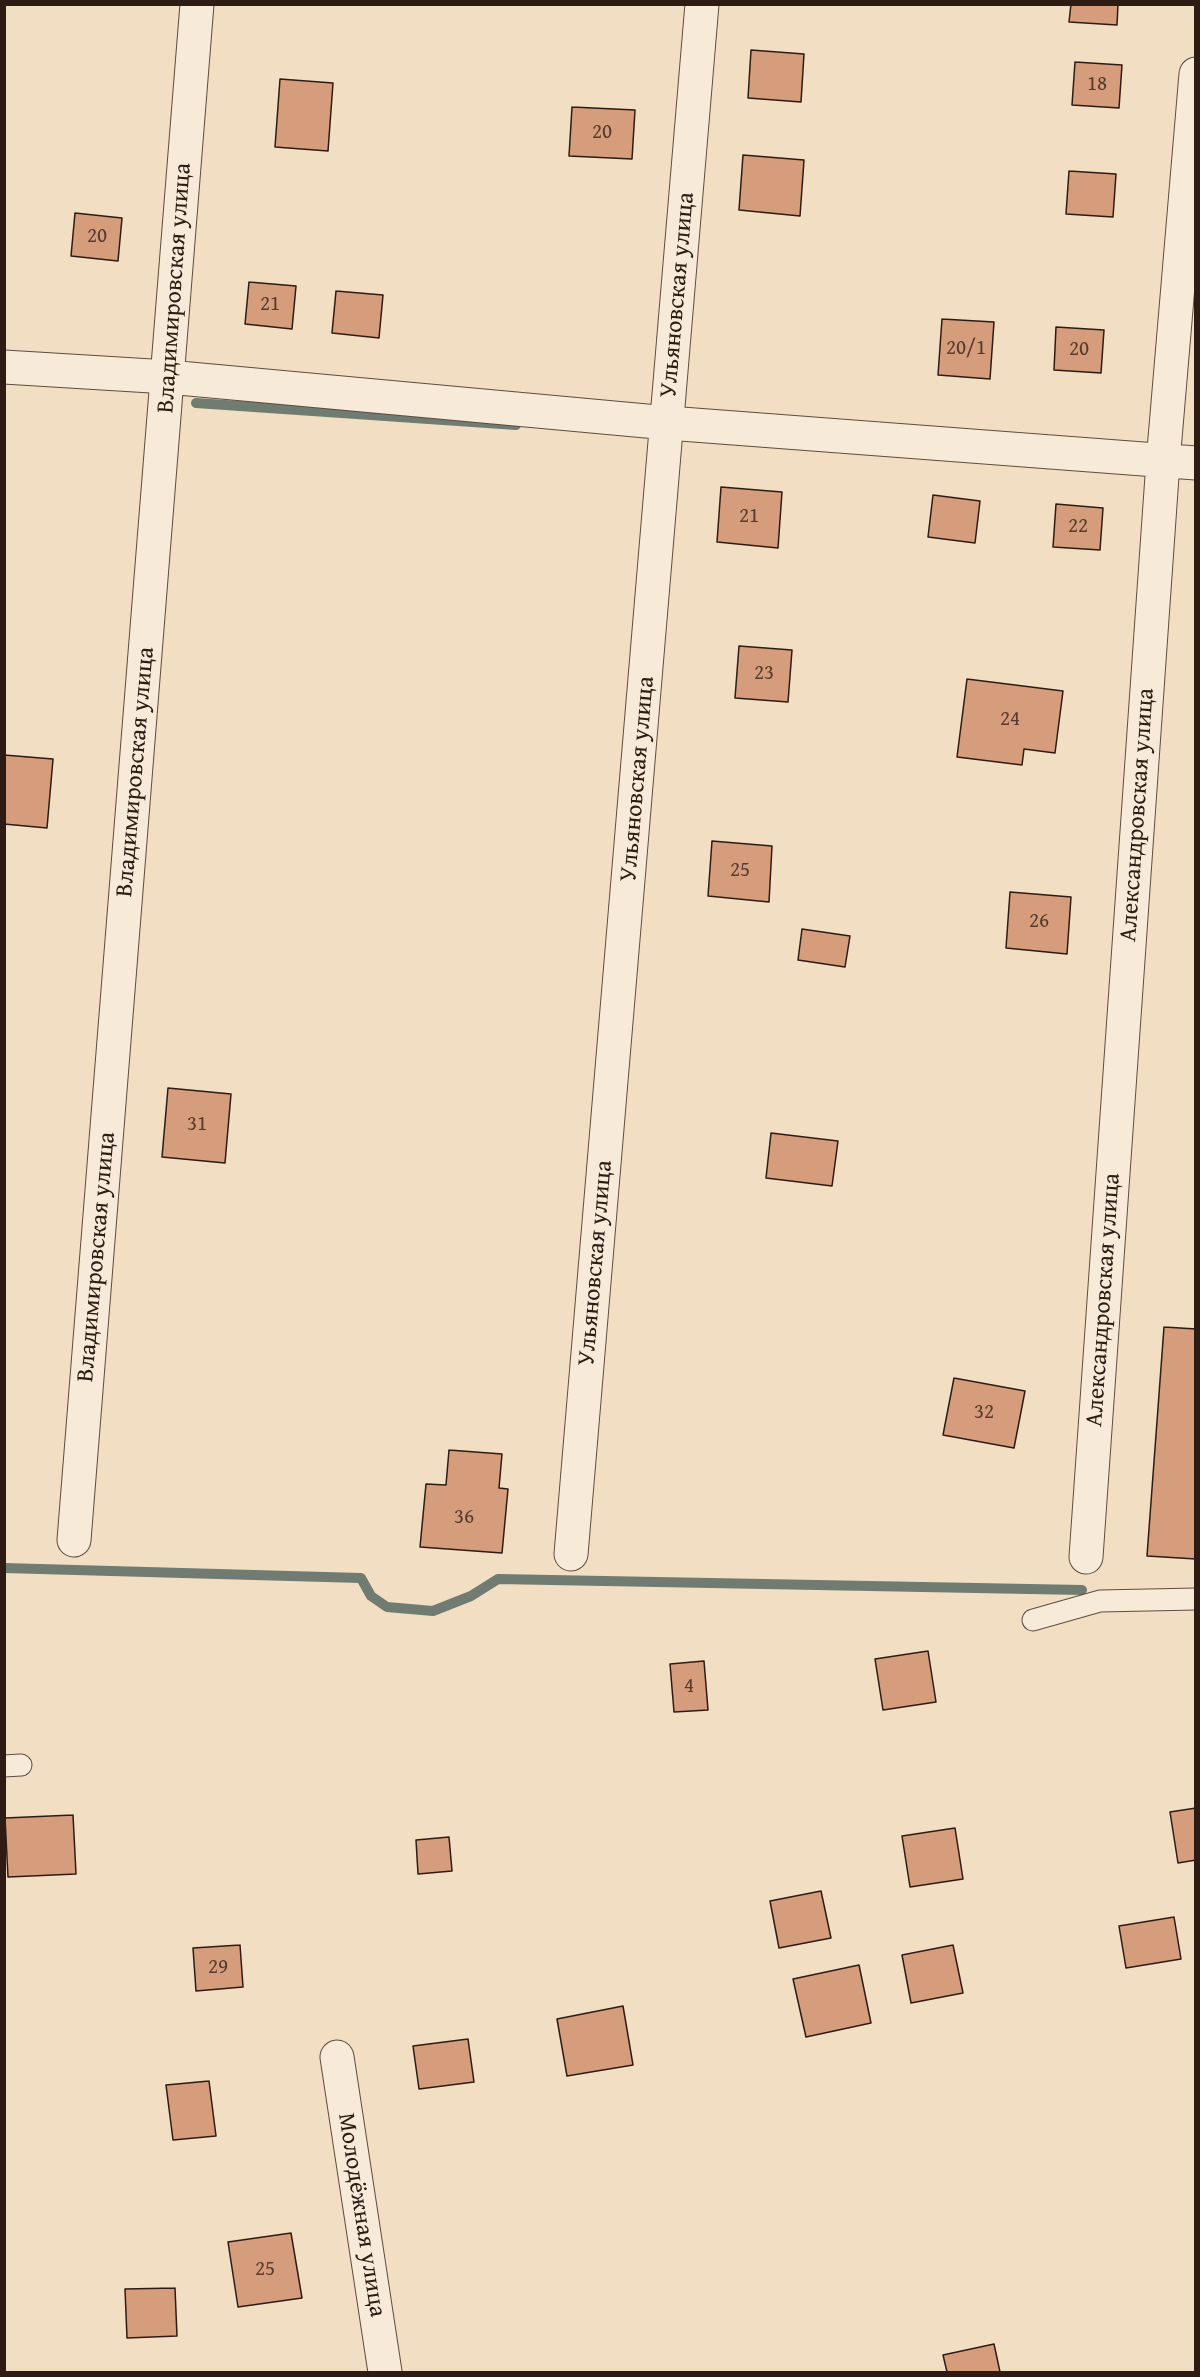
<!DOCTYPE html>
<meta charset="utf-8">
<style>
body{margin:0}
#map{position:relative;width:1200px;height:2377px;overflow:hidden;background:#f2dec3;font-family:"Gentium Book Plus",serif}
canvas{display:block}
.frame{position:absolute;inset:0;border:6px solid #2d1b14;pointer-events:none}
</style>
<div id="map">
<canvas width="1200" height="2377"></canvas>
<div class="frame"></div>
</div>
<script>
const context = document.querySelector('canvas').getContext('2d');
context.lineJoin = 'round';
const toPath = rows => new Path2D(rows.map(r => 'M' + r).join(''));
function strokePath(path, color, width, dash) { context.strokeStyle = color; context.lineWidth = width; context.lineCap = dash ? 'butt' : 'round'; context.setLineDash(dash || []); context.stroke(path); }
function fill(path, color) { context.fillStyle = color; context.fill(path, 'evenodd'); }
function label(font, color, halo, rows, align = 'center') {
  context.font = font + ' "Gentium Book Plus",serif'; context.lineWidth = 4.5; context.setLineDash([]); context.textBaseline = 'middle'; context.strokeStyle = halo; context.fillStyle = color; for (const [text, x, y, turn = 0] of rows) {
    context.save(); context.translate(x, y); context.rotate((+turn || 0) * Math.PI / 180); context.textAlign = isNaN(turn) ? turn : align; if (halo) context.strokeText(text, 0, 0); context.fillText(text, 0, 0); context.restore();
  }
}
const stream = toPath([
 [196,403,516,425],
 [4,1568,361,1578,371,1596,387,1607,433,1611,471,1596,498,1579,1082,1590]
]);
const building = toPath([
 [1071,4,1118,4,1117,25,1069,22,1071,4],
 [751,50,804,54,801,102,748,98,751,50],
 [1075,62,1122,65,1119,108,1072,105,1075,62],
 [280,79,333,83,328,151,275,147,280,79],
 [572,107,635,110,632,159,569,156,572,107],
 [743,155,804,160,800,216,739,210,743,155],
 [1069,171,1116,174,1113,217,1066,214,1069,171],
 [75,213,122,218,118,261,71,256,75,213],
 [249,282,296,286,292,329,245,324,249,282],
 [336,291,383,295,379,338,332,333,336,291],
 [942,319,994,322,990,379,938,375,942,319],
 [1056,327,1104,330,1101,373,1054,370,1056,327],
 [721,487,782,492,778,548,717,542,721,487],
 [933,495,980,501,975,543,928,537,933,495],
 [1056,504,1103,508,1100,550,1053,547,1056,504],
 [739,646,792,650,788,702,735,698,739,646],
 [967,679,1063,691,1055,753,1024,749,1022,765,957,757,967,679],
 [4,755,53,759,47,828,4,824,4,755],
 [712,841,772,846,769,902,708,896,712,841],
 [1010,892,1071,897,1067,954,1006,948,1010,892],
 [802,929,850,936,845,967,798,960,802,929],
 [168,1088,231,1094,225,1163,162,1157,168,1088],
 [771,1133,838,1141,832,1186,766,1178,771,1133],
 [1164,1327,1196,1329,1196,1559,1147,1556,1164,1327],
 [954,1378,1025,1391,1014,1448,943,1435,954,1378],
 [449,1450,502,1454,499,1488,508,1489,502,1553,420,1547,426,1484,446,1485,449,1450],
 [928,1651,936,1702,883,1710,875,1659,928,1651],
 [704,1661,708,1710,674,1712,670,1664,704,1661],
 [1196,1808,1196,1860,1178,1863,1170,1812,1196,1808],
 [73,1815,76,1874,8,1877,5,1818,73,1815],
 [955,1828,963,1879,910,1887,902,1836,955,1828],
 [449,1837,452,1871,418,1874,416,1840,449,1837],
 [821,1891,831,1938,779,1948,770,1901,821,1891],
 [1174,1917,1181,1959,1126,1968,1119,1926,1174,1917],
 [240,1945,243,1987,196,1991,193,1948,240,1945],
 [953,1945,963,1993,911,2003,902,1955,953,1945],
 [859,1965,871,2023,806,2037,793,1979,859,1965],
 [623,2006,633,2065,567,2076,557,2019,623,2006],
 [468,2039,474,2082,419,2089,413,2046,468,2039],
 [209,2081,216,2136,173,2140,166,2085,209,2081],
 [291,2233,302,2298,238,2307,228,2242,291,2233],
 [175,2288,177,2336,127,2338,125,2289,175,2288],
 [994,2344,1000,2372,947,2372,943,2355,994,2344]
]);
const lane = toPath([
 [1033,1620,1100,1601,1196,1599],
 [4,1766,21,1765]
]);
const street = toPath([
 [4,367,168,377,668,423,1196,463],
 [74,1540,197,4],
 [571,1554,702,4],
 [1086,1557,1163,462,1196,74],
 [337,2057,385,2372]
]);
const numberNames = [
 ["18",1097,85],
 ["20",602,133],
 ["20",97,237],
 ["21",270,305],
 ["20/1",966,349],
 ["20",1079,350],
 ["21",749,517],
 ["22",1078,527],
 ["23",764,674],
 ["24",1010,720],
 ["25",740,871],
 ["26",1039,922],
 ["31",197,1125],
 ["32",984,1413],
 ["36",464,1518],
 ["4",689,1687],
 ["29",218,1968],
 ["25",265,2270]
];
const streetNames = [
 ["Владимировская улица",175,288,-86],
 ["Ульяновская улица",678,295,-85],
 ["Владимировская улица",136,772,-85],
 ["Ульяновская улица",638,779,-85],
 ["Александровская улица",1138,815,-86],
 ["Владимировская улица",97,1257,-85],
 ["Ульяновская улица",596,1263,-85],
 ["Александровская улица",1104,1300,-86],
 ["Молодёжная улица",361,2215,81]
];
strokePath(stream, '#707c71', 10);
fill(building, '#d59d7b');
strokePath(building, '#2d1b14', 1.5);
strokePath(lane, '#5e4c40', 23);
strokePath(street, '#5e4c40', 35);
strokePath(lane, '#f7ead8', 21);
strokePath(street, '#f7ead8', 33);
label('21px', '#573c2e', null, numberNames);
label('24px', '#2d1b14', '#f7ead8', streetNames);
</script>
